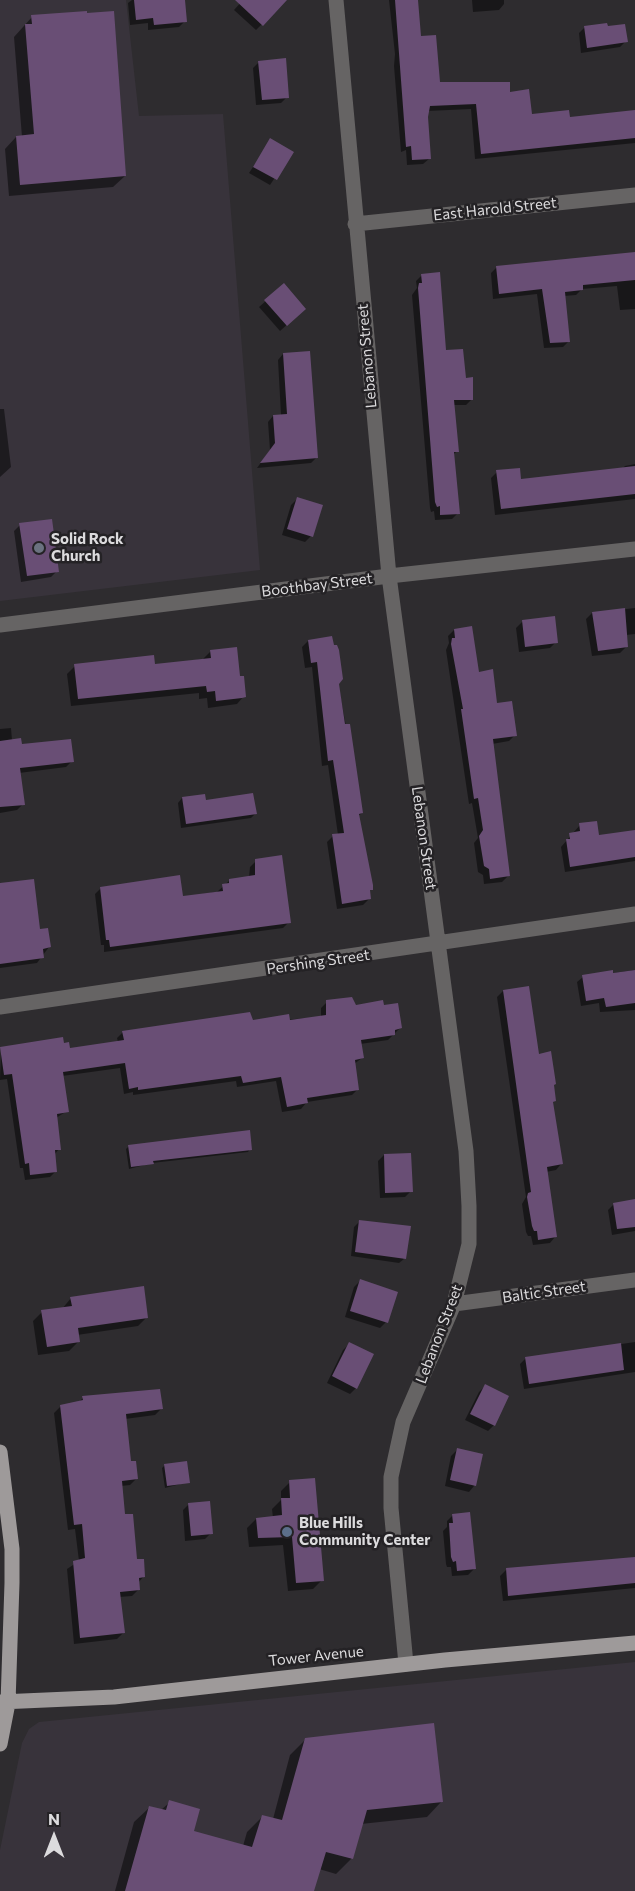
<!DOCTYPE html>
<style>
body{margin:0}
#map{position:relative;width:635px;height:1891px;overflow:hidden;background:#2e2c2f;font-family:Commissioner,sans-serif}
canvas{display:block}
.north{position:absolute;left:24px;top:1807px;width:60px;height:60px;-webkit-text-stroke:4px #242225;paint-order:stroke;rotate:0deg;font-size:16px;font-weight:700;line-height:24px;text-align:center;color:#dcdbdd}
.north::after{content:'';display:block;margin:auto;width:21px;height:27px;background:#dcdbdd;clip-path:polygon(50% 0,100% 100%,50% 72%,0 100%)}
</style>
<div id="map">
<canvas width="635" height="1891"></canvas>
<div class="north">N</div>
</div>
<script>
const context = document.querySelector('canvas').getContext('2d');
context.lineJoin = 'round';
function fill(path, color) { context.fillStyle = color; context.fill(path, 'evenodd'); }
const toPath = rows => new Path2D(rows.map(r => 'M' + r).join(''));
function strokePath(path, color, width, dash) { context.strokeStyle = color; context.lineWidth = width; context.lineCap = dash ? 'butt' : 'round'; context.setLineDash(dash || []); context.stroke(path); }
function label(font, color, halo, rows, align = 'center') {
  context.font = font + ' Commissioner,sans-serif'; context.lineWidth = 5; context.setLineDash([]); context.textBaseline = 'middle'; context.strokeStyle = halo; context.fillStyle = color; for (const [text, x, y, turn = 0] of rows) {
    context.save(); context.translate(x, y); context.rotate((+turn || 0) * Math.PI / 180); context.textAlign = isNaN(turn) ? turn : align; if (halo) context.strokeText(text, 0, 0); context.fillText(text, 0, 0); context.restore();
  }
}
const built = toPath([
 [0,0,126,0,139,116,223,114,260,570,0,601],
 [635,1662,635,1891,0,1891,0,1850,22,1743,29,1729,39,1722]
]);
const shadow = toPath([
 [132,0,183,0,185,21,179,27,148,30,148,23,130,25,128,3],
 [243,0,273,0,262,24,256,30,234,10],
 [389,0,418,0,416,2,420,38,438,84,509,93,531,115,568,119,635,112,635,143,475,159,471,109,427,111,429,159,423,164,407,165,406,150,401,152,394,66,395,54],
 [472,0,504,0,504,4,499,10,473,12],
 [32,17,125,176,113,187,9,196,5,149,16,137,22,137,14,37],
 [585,27,626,41,620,47,581,53,579,33],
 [259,62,287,97,281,103,256,105,253,68],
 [271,140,292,152,270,185,249,173],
 [635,253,635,309,620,310,617,286,582,289,576,295,564,296,569,341,563,347,544,348,537,294,493,299,491,273,496,268],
 [422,275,444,352,472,399,466,405,453,405,457,451,453,455,458,513,452,519,435,520,434,511,431,512,430,508,412,295,417,288,416,281],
 [284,285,299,314,280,331,259,307],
 [283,354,317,457,311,463,257,468,270,450,268,422,273,416,281,415,278,360],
 [0,409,4,409,11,467,0,477],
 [635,464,635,499,495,515,491,478,497,472,520,481,622,469,625,466],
 [297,499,311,536,305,542,282,535,291,505],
 [20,525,57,571,51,577,21,582,14,531],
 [635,608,635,634,626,635,626,647,620,653,592,656,586,619,592,613],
 [522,622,556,642,550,648,519,652,516,628],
 [454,630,515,735,509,741,492,744,508,876,502,882,484,884,483,875,478,872,474,843,478,838,472,803,469,804,446,650,449,643,448,636],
 [308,641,338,683,362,813,358,816,371,889,368,892,369,899,363,905,337,909,327,842,333,836,338,835,328,765,322,766,312,667,305,668,302,647],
 [211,651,238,678,244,696,237,704,208,708,207,698,199,699,199,693,71,706,67,674,75,666,154,666,203,659],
 [11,728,12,740,21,746,72,761,66,767,19,773,23,804,17,810,0,813,0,729],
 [182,798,205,802,255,814,251,818,181,828,178,803],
 [580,825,598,837,635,831,635,861,565,872,561,847],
 [256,861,289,922,283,928,104,952,104,945,101,945,95,894,101,888,182,897,217,892,229,881,249,877,250,867],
 [0,885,49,947,37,963,0,968],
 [635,970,635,1010,600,1012,599,1003,581,1006,577,982,583,977],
 [503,991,552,1086,555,1101,552,1103,561,1164,556,1170,546,1172,555,1237,550,1243,533,1245,531,1236,528,1236,526,1232,522,1204,526,1197,497,997],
 [327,1002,355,1007,383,1007,400,1028,388,1040,360,1044,362,1058,354,1064,358,1089,352,1095,307,1102,301,1109,282,1112,276,1081,237,1087,236,1081,133,1095,133,1092,124,1094,120,1068,62,1076,67,1111,56,1118,59,1149,54,1155,56,1171,50,1177,25,1180,23,1168,20,1168,7,1079,0,1080,1,1049,62,1044,68,1050,118,1042,117,1038,123,1032,321,1017,321,1008],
 [129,1146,250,1149,248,1152,152,1163,129,1169,126,1149],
 [384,1155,411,1191,405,1197,380,1198,378,1161],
 [635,1201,635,1231,612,1235,608,1210,614,1204],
 [359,1222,404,1259,399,1263,351,1256,354,1227],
 [360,1281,386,1322,380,1328,345,1317,354,1287],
 [71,1298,147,1317,138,1326,77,1335,78,1342,69,1351,38,1355,33,1321,42,1312,62,1309],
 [635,1342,635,1372,524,1389,520,1364,526,1358],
 [349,1344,356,1388,350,1394,327,1383,343,1350],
 [485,1386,494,1425,488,1431,465,1420,479,1392],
 [83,1398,161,1409,155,1415,125,1419,129,1463,137,1478,130,1485,121,1486,124,1516,135,1561,144,1576,138,1583,139,1589,132,1596,119,1597,123,1633,117,1639,74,1644,67,1569,79,1561,75,1529,68,1530,54,1413,61,1406,79,1402],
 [457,1450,474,1486,469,1492,445,1486,451,1456],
 [165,1465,188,1482,165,1488,162,1468],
 [290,1482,322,1580,313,1589,288,1591,283,1545,249,1547,247,1528,256,1519,273,1518,272,1509,281,1500,281,1491],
 [189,1504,211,1533,205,1539,185,1541,183,1510],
 [453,1515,474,1569,468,1575,452,1576,451,1567,447,1567,446,1564,443,1531,447,1527,447,1521],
 [635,1558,635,1588,503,1601,500,1576,506,1570],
 [305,1740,442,1801,427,1817,361,1824,351,1859,336,1874,319,1869,312,1891,115,1891,134,1822,150,1807,161,1810,170,1802,192,1832,243,1846,247,1832,262,1817,273,1819,290,1755]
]);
const building = toPath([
 [134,0,185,0,187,22,154,25,153,18,136,20],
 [235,0,287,0,263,26],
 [395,0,418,0,421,36,436,35,440,82,510,82,510,92,529,89,532,114,569,110,570,117,635,110,635,138,481,154,476,104,430,106,428,117,431,159,412,160,411,146,406,147],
 [87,11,87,13,114,11,126,176,20,185,16,136,34,134,25,24,32,24,31,15],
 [607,23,608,26,625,24,628,42,587,48,584,26],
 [286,58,289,98,262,100,258,61],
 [270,138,294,152,277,180,253,167],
 [635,252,635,280,583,285,583,290,565,292,570,342,550,343,542,289,499,294,496,266],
 [440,272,446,350,463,349,466,378,473,377,473,400,454,400,459,452,454,452,460,514,440,515,440,506,437,507,435,502,418,288,419,283,422,283,421,274],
 [284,283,306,309,287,326,264,300],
 [310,351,318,458,260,463,275,443,273,415,287,414,283,353],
 [635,466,635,494,501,509,496,470,520,468,521,479],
 [297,497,323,505,313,537,287,529],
 [52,519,59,572,27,576,19,523],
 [625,608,628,647,598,651,592,612],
 [555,616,558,643,525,647,522,620],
 [472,626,479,672,493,669,497,703,512,701,517,736,493,739,510,876,490,879,489,869,484,866,479,836,483,830,478,798,474,799,461,709,463,709,451,644,452,638,455,638,454,629],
 [332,636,334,645,337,645,339,650,343,679,339,684,345,724,350,724,363,813,359,814,373,885,373,890,370,890,371,899,342,904,332,834,344,833,333,760,328,761,317,662,311,663,308,640],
 [237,647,240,676,244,676,246,697,242,698,216,701,215,691,207,692,206,686,78,699,74,664,154,655,155,664,211,658,210,650],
 [21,738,22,744,71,739,74,762,20,768,25,805,0,807,0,741],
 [253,793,257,814,186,824,182,797,205,794,206,800],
 [597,821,599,835,635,830,635,857,570,867,566,839,570,839,569,833,580,831,579,823],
 [282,855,291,923,110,947,109,940,106,940,100,887,180,875,183,896,223,891,222,884,229,883,229,879,255,875,255,859],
 [34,879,40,929,48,928,51,947,43,949,44,958,0,964,0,883],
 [613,970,613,973,635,970,635,1003,606,1007,604,998,586,1001,582,975],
 [529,986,539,1054,551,1051,556,1084,554,1085,556,1101,553,1102,563,1164,547,1167,557,1237,538,1240,537,1231,534,1231,532,1226,527,1197,528,1193,531,1192,503,990],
 [352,997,356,1005,383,1000,384,1005,398,1003,402,1028,395,1030,395,1035,361,1040,364,1058,355,1060,359,1090,307,1098,308,1103,287,1107,281,1077,243,1083,241,1076,138,1090,138,1087,129,1089,125,1063,63,1072,69,1112,57,1114,61,1150,55,1150,57,1172,30,1175,29,1163,25,1164,12,1074,4,1075,0,1047,63,1037,64,1043,69,1042,70,1048,124,1040,122,1031,250,1012,253,1020,289,1014,290,1020,326,1015,326,1000],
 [250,1130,252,1150,153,1161,154,1164,131,1167,128,1145],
 [411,1153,413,1192,385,1193,384,1154],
 [635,1199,635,1227,617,1229,613,1203],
 [359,1220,411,1226,406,1259,355,1252],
 [360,1279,398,1292,388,1323,350,1311],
 [144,1286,148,1318,78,1328,80,1342,47,1347,41,1310,72,1306,70,1297],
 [349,1342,374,1354,357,1389,332,1376],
 [621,1343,624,1370,529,1384,525,1357],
 [485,1384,509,1396,495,1426,470,1414],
 [160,1389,163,1409,126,1414,131,1461,136,1461,138,1479,122,1481,125,1514,133,1514,137,1559,144,1559,145,1577,139,1578,140,1590,120,1592,125,1633,80,1638,73,1561,85,1558,82,1524,74,1525,60,1405,83,1400,82,1396],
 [457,1448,483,1454,476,1486,450,1480],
 [187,1461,190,1483,167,1486,164,1464],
 [315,1478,324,1581,296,1583,292,1537,258,1538,256,1518,282,1515,281,1498,290,1498,289,1480],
 [210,1501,213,1534,191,1536,188,1503],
 [470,1512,476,1569,457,1571,456,1561,453,1562,451,1557,449,1523,453,1523,452,1514],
 [635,1557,635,1583,508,1596,506,1568],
 [434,1723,443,1802,367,1810,353,1859,326,1852,314,1891,125,1891,149,1806,166,1810,169,1800,200,1809,194,1831,252,1847,262,1815,282,1820,305,1738]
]);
const minor = toPath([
 [336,0,389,576,466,1151,469,1206,469,1244,454,1304,403,1422,391,1477,391,1508,406,1664],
 [355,224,635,195],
 [0,625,389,576,635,549],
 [0,1007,635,914],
 [454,1304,635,1280]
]);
const major = toPath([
 [0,1452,12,1549,12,1583,8,1703,0,1744],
 [0,1702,114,1697,445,1660,635,1643]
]);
const markers = [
 [39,548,6,"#6b7280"],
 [287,1532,6,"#5c6f8a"]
];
const streetNames = [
 ["East Harold Street",495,209,-6],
 ["Lebanon Street",367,356,-95],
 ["Boothbay Street",317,585,-7],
 ["Lebanon Street",424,838,82],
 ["Pershing Street",318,962,-8],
 ["Baltic Street",544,1292,-8],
 ["Lebanon Street",439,1334,-69],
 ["Tower Avenue",316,1656,-6]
];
const poiNames = [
 ["Solid Rock",51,539],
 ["Church",51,556],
 ["Blue Hills",299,1523],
 ["Community Center",299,1540]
];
fill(built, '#38333b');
fill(shadow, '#0007');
fill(building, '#694e75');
strokePath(minor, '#666464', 15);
strokePath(major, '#9e9a9a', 15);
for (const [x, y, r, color] of markers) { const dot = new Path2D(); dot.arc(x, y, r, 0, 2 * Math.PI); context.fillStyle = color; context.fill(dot); strokePath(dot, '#242225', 2); }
label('15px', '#dcdbdd', '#242225', streetNames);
label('bold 15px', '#dcdbdd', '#242225', poiNames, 'left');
</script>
